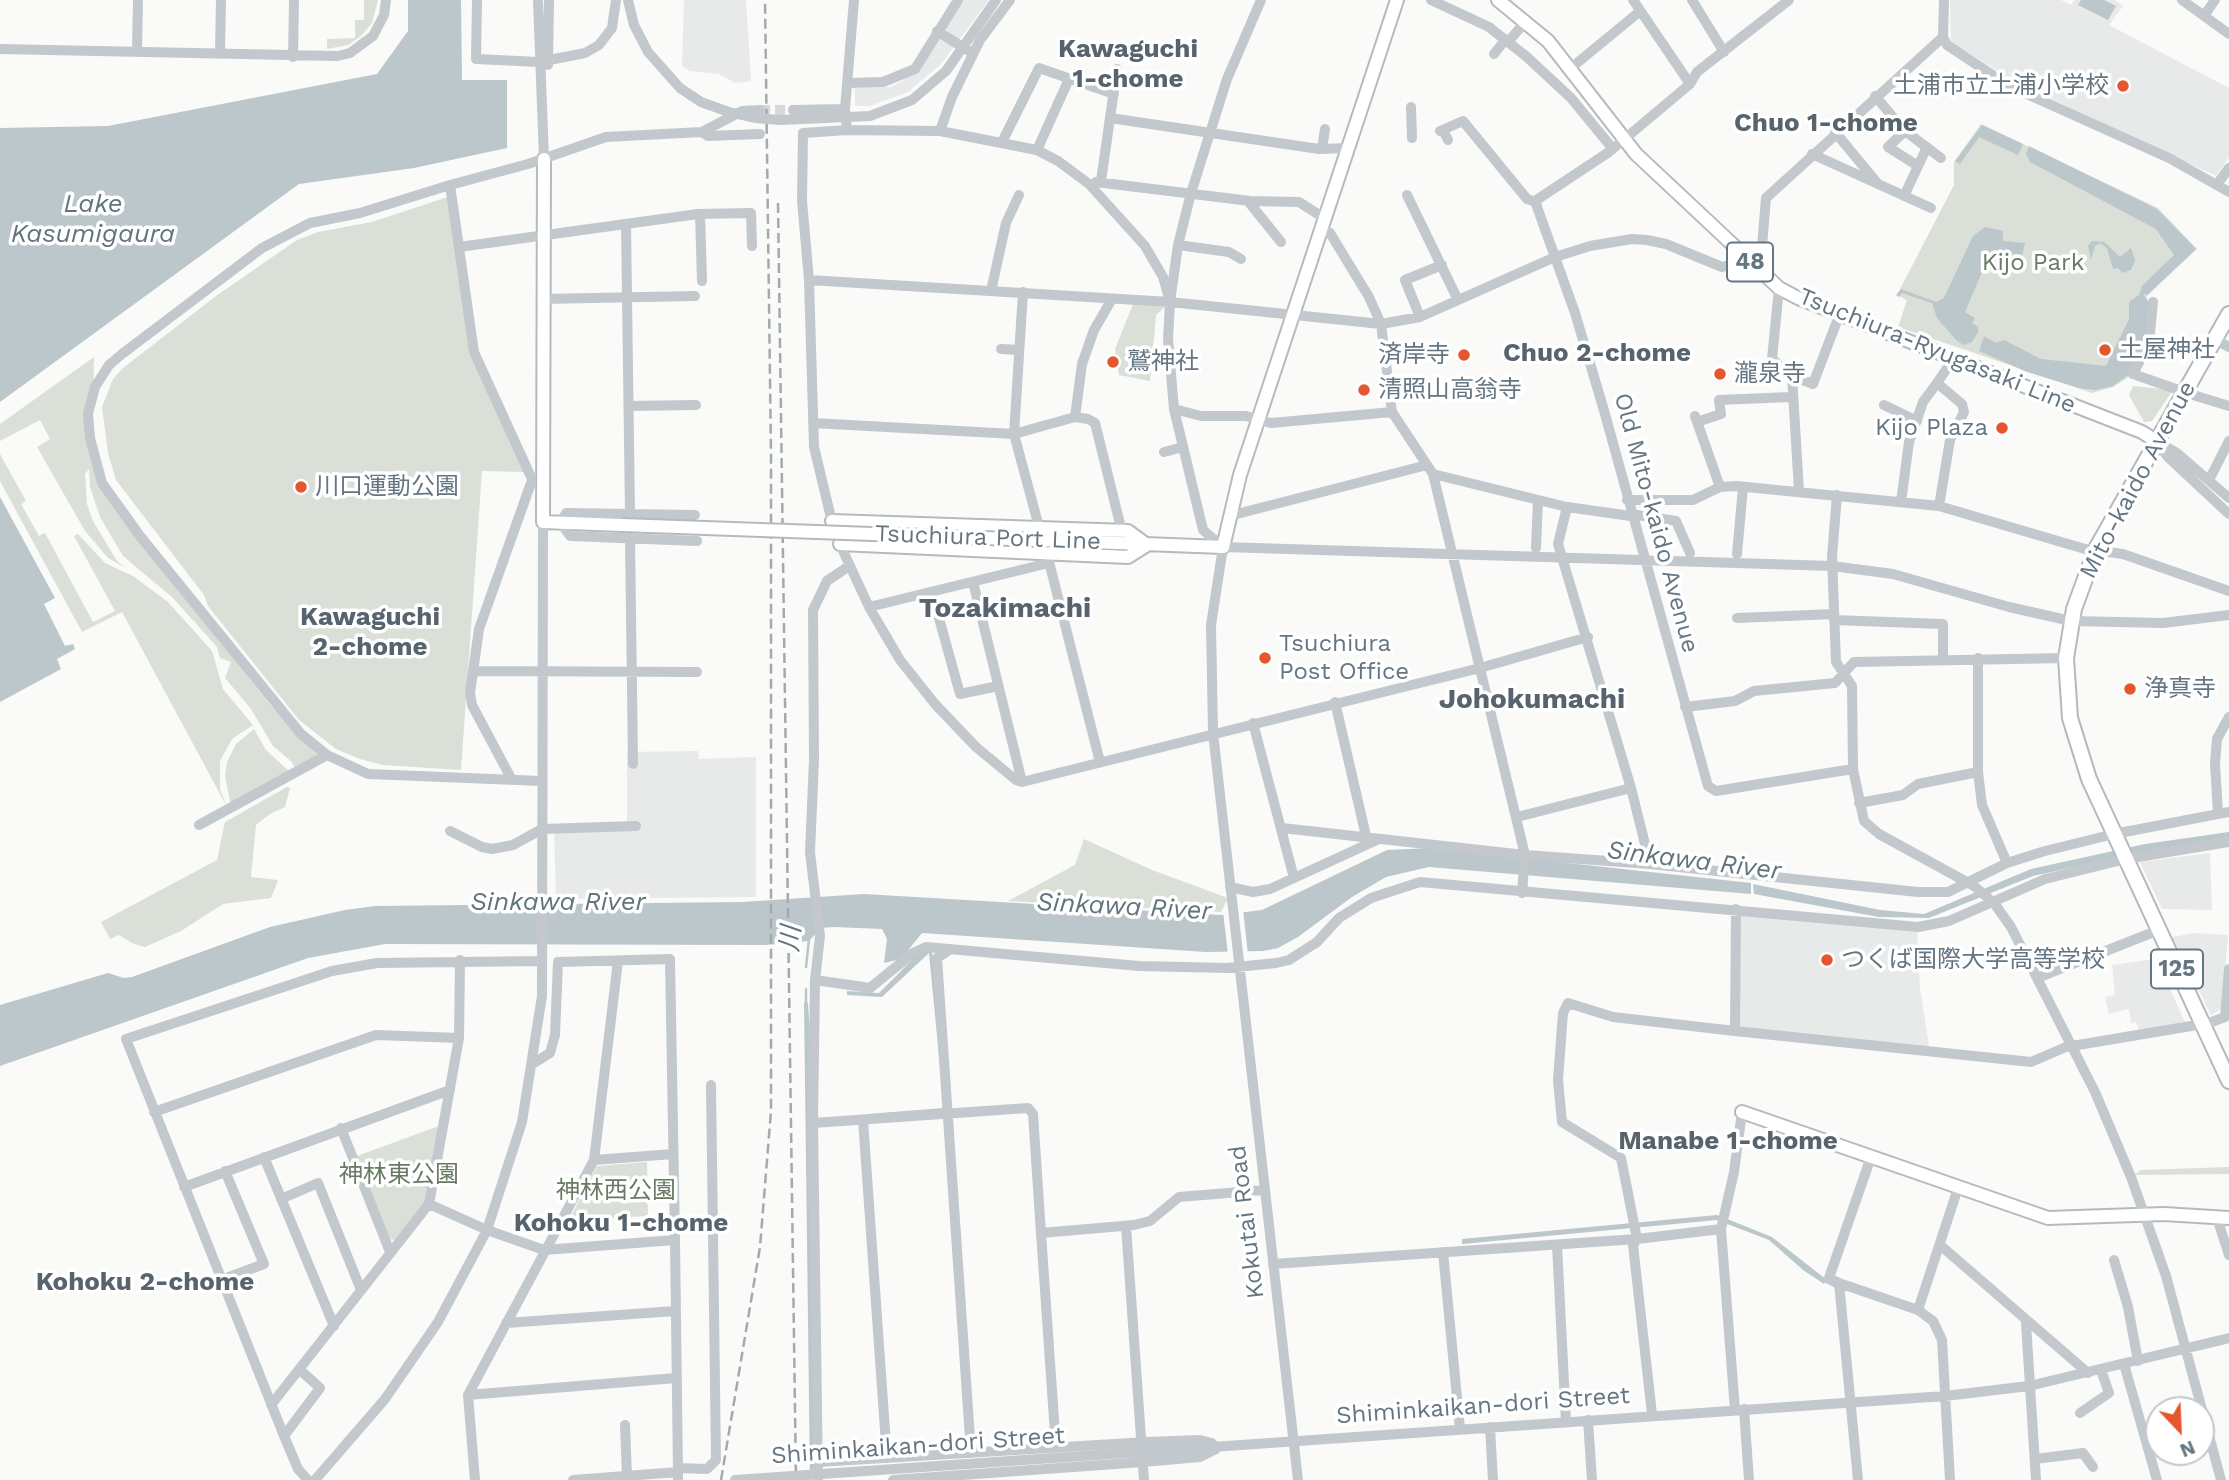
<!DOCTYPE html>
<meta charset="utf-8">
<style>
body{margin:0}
#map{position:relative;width:2229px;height:1480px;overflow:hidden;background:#fafaf8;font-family:"Work Sans",sans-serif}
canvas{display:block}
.north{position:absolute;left:2145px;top:1396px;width:70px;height:70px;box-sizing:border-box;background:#fff;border:2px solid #c1c8cd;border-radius:50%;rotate:157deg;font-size:19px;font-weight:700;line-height:28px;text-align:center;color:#657683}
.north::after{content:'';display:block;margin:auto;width:24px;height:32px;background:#e4572e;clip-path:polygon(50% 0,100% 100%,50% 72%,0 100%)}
</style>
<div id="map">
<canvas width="2229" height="1480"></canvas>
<div class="north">N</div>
</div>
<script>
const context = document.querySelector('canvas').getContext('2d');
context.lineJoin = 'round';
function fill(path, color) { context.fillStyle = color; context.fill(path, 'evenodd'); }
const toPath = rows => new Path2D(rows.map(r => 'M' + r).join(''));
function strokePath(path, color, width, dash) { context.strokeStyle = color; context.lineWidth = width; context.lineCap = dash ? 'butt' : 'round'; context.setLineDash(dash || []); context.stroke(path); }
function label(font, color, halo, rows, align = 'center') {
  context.font = font + ' "Work Sans","Noto Sans JP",sans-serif'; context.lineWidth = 7; context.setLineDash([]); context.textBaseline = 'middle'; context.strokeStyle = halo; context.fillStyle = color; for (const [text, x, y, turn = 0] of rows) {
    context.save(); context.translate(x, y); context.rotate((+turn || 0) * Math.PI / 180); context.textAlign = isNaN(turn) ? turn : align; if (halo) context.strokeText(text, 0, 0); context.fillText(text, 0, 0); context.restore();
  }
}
const built = toPath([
 [684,0,746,0,751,81,735,83,719,74,689,71,682,66],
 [963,0,989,0,941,64,908,92,870,106,855,106,855,88,891,87,916,73],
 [1950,0,2061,0,2071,5,2075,0,2115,0,2123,6,2109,25,2229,88,2229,157,2216,176,2017,83,1951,42],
 [698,751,699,759,756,757,756,897,556,899,554,827,627,824,627,752],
 [2210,853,2212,910,2162,909,2140,862],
 [1736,911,1917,932,1920,988,1930,1052,1735,1031],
 [2194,933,2228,935,2222,1009,2211,1015,2172,937],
 [2156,959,2185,1022,2139,1031,2136,1022,2131,1023,2129,1009,2109,1014,2105,997,2115,995,2112,965]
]);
const green = toPath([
 [364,0,378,0,372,23,361,36,348,45,327,49,327,39,355,38,355,20,364,20],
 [1981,124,2158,208,2197,249,2146,297,2152,306,2148,343,2129,377,2113,387,2092,393,1898,327,1907,300,1897,295,1954,185,1954,162],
 [448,197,471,352,524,472,482,471,461,770,383,765,360,759,336,749,299,720,208,606,204,595,116,480,108,453,102,407,113,379,123,368,216,296,297,240,318,232,372,222],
 [1133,304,1166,306,1156,315,1150,381,1119,375,1115,349],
 [94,357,92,464,201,617,266,700,298,736,323,755,295,770,292,762,273,746,251,709,225,678,231,662,220,658,217,647,173,598,123,556,100,517,90,487,89,469,85,474,87,504,93,521,117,561,126,568,108,558,85,531,37,447,50,439,40,420,0,441,0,424],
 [2133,386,2173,390,2152,421,2144,422,2129,395],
 [0,454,26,501,21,504,39,536,45,533,93,622,115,611,74,536,78,534,105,563,133,576,168,602,212,651,223,689,253,725,232,739,220,761,220,789,227,807,122,612,82,632,0,481],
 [254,729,266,750,291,773,231,806,225,776,227,762,236,744],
 [287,787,290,788,285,807,270,814,256,825,251,877,278,880,271,898,223,904,181,931,145,947,134,944,119,935,110,939,101,922,217,860,225,822],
 [1084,839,1152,870,1228,898,1221,912,1008,901,1075,865],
 [439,1126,426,1201,395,1240,390,1239,357,1156],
 [647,1162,648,1216,569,1220,597,1166],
 [2229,1167,2229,1174,2134,1175,2141,1170]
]);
const water = toPath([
 [408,0,461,0,462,80,507,80,507,148,414,168,299,184,0,402,0,128,108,126,377,74,408,31],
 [2081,0,2104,0,2116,6,2108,20,2078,5],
 [1982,125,2023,144,2018,155,1979,137,1960,164,1955,161],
 [2029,146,2157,209,2196,249,2147,295,2143,294,2151,306,2143,352,2128,375,2113,386,2095,390,2079,388,2027,372,1979,351,1984,336,1996,343,2004,340,2041,359,2106,366,2129,319,2129,302,2139,295,2142,286,2174,255,2156,229,2030,162,2026,154],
 [1985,227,2003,231,2003,241,2025,243,2022,255,1991,251,1965,312,1975,318,1972,323,1978,327,1978,332,1972,342,1964,345,1957,341,1937,318,1932,303,1902,293,1899,297,1896,295,1901,289,1936,302,1944,298,1973,236],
 [2092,241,2104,242,2120,257,2131,248,2135,261,2131,270,2122,273,2118,268,2113,269,2107,248,2100,243,2095,246,2091,260,2088,246],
 [0,497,55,598,44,604,65,646,73,644,75,649,57,659,61,669,0,702],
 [2229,832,2229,837,2147,851,2033,876,1929,918,1879,917,1754,894,1753,884,1880,910,1924,914,2031,869,2145,844],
 [1430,848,1751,883,1751,894,1429,867,1386,877,1352,897,1298,937,1278,948,1263,951,1206,952,922,933,901,959,884,963,887,939,882,929,834,927,821,928,809,941,766,945,385,944,308,958,0,1066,0,1005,108,973,124,978,132,977,270,927,345,910,375,906,742,902,864,894,1221,915,1262,910,1387,850],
 [932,950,947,1111,868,1118,868,1114,944,1108,929,953,882,997,847,995,847,991,879,993,918,954],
 [804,1002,808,1003,811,1051,816,1462,810,1480],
 [1717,1215,1772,1237,1827,1280,1824,1284,1803,1270,1769,1240,1717,1220,1462,1244,1462,1239]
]);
const pier = toPath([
 [1243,909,1248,955,1228,955,1223,911]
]);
const stream = toPath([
 [806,967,809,939],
 [806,989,806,1004],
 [1823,1280,1836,1287]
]);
const minorTunnel = toPath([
 [760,110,793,110]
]);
const minor = toPath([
 [477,0,476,59,539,62,585,53,599,45,612,28,616,0],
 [538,0,544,159],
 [1261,0,1227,79,1191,193,1178,245,1170,302,1168,339,1174,409,1203,530,1223,547,1832,566,1893,574,2009,607,2071,621,2163,623,2229,615],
 [1431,0,1489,27,1527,57,1571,98,1613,149],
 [1633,0,1690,84],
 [1692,0,1724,52],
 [1789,0,1697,72,1690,84,1609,152,1538,199,1536,204,1575,313,1603,407,1708,786,1716,791,1853,769],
 [1944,0,1943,37,1947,45,2009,86,2169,158,2229,192],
 [2182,0,2229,34],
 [2204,16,2215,0],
 [937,31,969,51],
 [1508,42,1526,21],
 [0,49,338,56,350,53,373,36,384,15,386,0],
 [137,51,138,0],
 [220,52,221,0],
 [1494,54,1505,40],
 [293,57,294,0],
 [548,65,549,0],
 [1571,68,1639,12],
 [849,83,883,82,915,69,958,0],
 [1875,96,1905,131,1941,158],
 [1411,107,1412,138],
 [845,109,854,0],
 [793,110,845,109,847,130,940,131,1037,150,1058,161,1089,184,1145,246,1163,277,1169,298],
 [1110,118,1117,69],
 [1443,130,1448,140],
 [940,131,952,97,980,40,1010,0],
 [1440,131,1463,121,1527,199,1536,202],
 [1905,131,1888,147,1918,166],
 [702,132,708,136,760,134],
 [1835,132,1878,184],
 [1002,142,1039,68,1114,94],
 [1322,149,1325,129],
 [1037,150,1069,79],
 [1812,154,1931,208],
 [1101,181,1110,118,1319,149,1348,148],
 [1096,182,1250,201,1299,202,1324,218],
 [2218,183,2229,168],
 [450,185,474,352,531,477],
 [1407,195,1458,300],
 [1904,196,1927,147],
 [1248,201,1281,242],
 [700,214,702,281],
 [626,224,630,513],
 [1320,229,1330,233,1369,297,1381,324,1392,412],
 [1178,245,1229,252,1241,259],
 [459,247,698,214,751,213,752,246],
 [1760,271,1766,198,1943,37],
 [809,280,1170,302,1381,324,1420,317,1555,257,1590,246,1632,239,1647,240,1666,244,1722,267,1748,260],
 [1779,288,1772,359,1792,376,1799,491],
 [991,291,1006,223,1019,195],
 [1023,292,1014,434,1039,527],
 [542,299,695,296],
 [2153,302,2149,343,2133,374,2176,389],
 [1420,317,1405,280,1442,265],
 [2214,339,2229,347],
 [1001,349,1019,350],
 [1792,376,1813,384,1837,321],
 [2193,395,2229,406],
 [1884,405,1917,421],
 [629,406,696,405],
 [1174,409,1201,416,1246,416,1271,423,1392,412,1433,474,1525,855,1522,893],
 [1695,416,1720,487],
 [1075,417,1082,364,1094,330,1112,299],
 [1697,422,1721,414,1719,400,1791,397],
 [813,423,1014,434,1075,417,1088,419,1095,423,1097,431,1121,528],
 [2156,441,2168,457,2229,514],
 [2160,443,2177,453,2229,498],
 [1164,452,1183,447],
 [1433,474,1567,507,1631,516],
 [2209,480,2229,441],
 [1837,495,1832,557,1836,662,1852,686,1853,769,1864,821,1879,834,1974,886,1994,903,2011,927,2095,1092,2131,1177,2166,1276,2221,1480],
 [1627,500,1693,500,1720,487,1736,486,1939,506,2085,549,2123,554,2229,591],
 [1901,502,1909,442,1923,402,1937,383],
 [1939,506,1950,440,1964,412,1962,404,1937,383,1954,358],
 [1567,507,1558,544,1631,788,1650,864],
 [1631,514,1676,521,1690,553],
 [695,515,566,513,561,523,570,536,697,541],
 [1229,516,1427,465],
 [833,526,814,447,809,280,802,201,803,133,847,130],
 [630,538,633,764],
 [838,540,869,607,900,660,935,704,976,747,1016,780,1022,782,1480,668,1588,637],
 [1223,547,1211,625,1213,733,1298,1480],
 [1536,548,1538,500],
 [1047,554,1100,762],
 [1737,554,1743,487],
 [973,582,1022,782],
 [932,593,960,694,998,686],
 [869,607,1049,563],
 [1737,618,1834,614],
 [1834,620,1943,624,1943,659],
 [473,671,697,672],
 [1335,702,1366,836],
 [1685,707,1735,701,1754,691,1835,683,1854,662,2066,658],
 [1253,723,1294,878],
 [1978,772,1982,805,2007,863],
 [512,780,472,705,470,693,479,629,531,483],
 [541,781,368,774,327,755,301,734,140,536,102,483,90,438,88,414,95,387,109,365,122,354,262,248,310,223,360,213,450,185,528,164,606,137,702,132,742,111,760,110],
 [1859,803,1903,795,1918,784,1978,772,1978,658],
 [2218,814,2215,763,2217,739,2229,717],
 [1517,817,1631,788],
 [199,825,327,755],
 [1282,828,1525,855,1650,864,1918,892,1948,892,2007,863,2045,851,2114,834,2229,812],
 [450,831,482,847,492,849,513,845,542,829,636,826],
 [1230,887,1253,892,1270,889,1379,839],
 [949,950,937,958,971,1453],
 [2037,978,2159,930],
 [815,980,870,988,913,953,926,947,1139,966,1227,968,1276,963,1289,960,1317,942,1339,918,1371,898,1420,882,1918,927,1949,921,2045,879,2126,859,2229,842],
 [1735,1031,2031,1062,2066,1047,2209,1023,2225,1017,2229,969],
 [154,1112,376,1035,459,1038],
 [863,1120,887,1458],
 [813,1123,1028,1108,1033,1114,1041,1233,1134,1225,1150,1221,1179,1197,1264,1190],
 [341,1128,390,1252],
 [264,1157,334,1326],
 [594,1160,673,1154],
 [184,1187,450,1090],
 [281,1199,318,1183,361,1290],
 [429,1204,487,1230,544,1250,675,1240,670,959,558,962,555,1035,550,1053,534,1063],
 [2217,1218,2229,1255],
 [1126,1226,1144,1480],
 [1041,1233,1056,1448],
 [675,1240,678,1472],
 [1557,1245,1566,1422],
 [1940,1245,2088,1373],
 [1443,1252,1460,1429],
 [2114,1260,2128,1307,2138,1361],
 [1273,1264,1637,1239,1721,1229],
 [221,1280,264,1264,225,1171],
 [1839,1283,1829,1278,1871,1157],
 [506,1323,675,1311],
 [2026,1323,2036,1480],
 [2124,1364,2157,1480],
 [468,1395,676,1378],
 [271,1405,429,1204,459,1038,460,960],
 [1744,1409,1749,1480],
 [1735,1410,1721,1229,1734,1172,1742,1112],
 [2080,1413,2109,1393,2101,1370],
 [1652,1414,1633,1245,1637,1239,1621,1158,1562,1122,1558,1080,1563,1013,1568,1003,1613,1017,1735,1031,1736,909],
 [1588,1420,1592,1480],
 [625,1425,627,1476],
 [1490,1427,1493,1480],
 [284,1436,320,1388,299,1369],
 [1126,1453,1945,1396,2029,1386,2229,1338],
 [2035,1459,2083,1453,2093,1467],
 [818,1462,1147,1442,1200,1440,1212,1443],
 [678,1468,707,1469,716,1460,711,1085],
 [308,1480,298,1469,284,1436,126,1039,332,971,377,963,542,961],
 [315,1480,385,1399,438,1322,487,1230,522,1122,542,996,543,522],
 [475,1480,468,1395,594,1160,618,961],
 [573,1480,678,1472,678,1480],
 [818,1480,813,1123,815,980,820,936,810,852,814,760,813,610,827,581,849,566],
 [893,1480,1143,1462,1200,1457,1216,1449],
 [1858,1480,1839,1283,1918,1310],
 [1950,1480,1942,1340,1933,1321,1918,1310,1958,1188]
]);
const major = toPath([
 [1498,0,1548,41,1636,154,1779,288,1798,298,2142,432,2156,441],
 [544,159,543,522,622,525],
 [832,521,1128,531,1147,545],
 [1039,540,1223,547,1240,475,1397,0],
 [840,544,1128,557,1147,545],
 [1742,1112,2048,1218,2164,1214,2229,1218]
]);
const highway = toPath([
 [2229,314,2096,549,2074,609,2066,658,2070,718,2089,779,2229,1081]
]);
const rail = toPath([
 [778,203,796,1480],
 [721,1480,760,1247,771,1111,771,454,765,0]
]);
const minorBridge = toPath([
 [628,0,634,25,648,52,680,88,701,102,729,112,755,118,780,120,870,116,912,100,946,71,996,0],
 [735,1480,1126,1453]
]);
const majorBridge = toPath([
 [622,525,1039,540]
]);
const markers = [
 [2123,86,7,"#e4572e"],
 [2105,350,7,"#e4572e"],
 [1464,355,7,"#e4572e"],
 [1113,362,7,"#e4572e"],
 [1720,374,7,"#e4572e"],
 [1364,390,7,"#e4572e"],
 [2002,428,7,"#e4572e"],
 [301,487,7,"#e4572e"],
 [1265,658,7,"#e4572e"],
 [2130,689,7,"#e4572e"],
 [1827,960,7,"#e4572e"]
];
const shields = [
 [1750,262,46],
 [2177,969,52]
];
const shieldNames = [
 ["48",1750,262],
 ["125",2177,969]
];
const poiNames = [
 ["土浦市立土浦小学校",2109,86,"right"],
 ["土屋神社",2119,350],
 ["済岸寺",1450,355,"right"],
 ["鷲神社",1127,362],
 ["瀧泉寺",1734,374],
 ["清照山高翁寺",1378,390],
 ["Kijo Plaza",1988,428,"right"],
 ["川口運動公園",315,487],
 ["Tsuchiura",1279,644],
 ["Post Office",1279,672],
 ["浄真寺",2144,689],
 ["つくば国際大学高等学校",1841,960]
];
const parkNames = [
 ["Kijo Park",2033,263],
 ["神林東公園",399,1175],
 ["神林西公園",616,1191]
];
const streetNames = [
 ["Tsuchiura-Ryugasaki Line",1937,351,22],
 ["Mito-kaido Avenue",2138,480,-62],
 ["Old Mito-kaido Avenue",1656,523,75],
 ["Tsuchiura Port Line",988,538,2],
 ["Kokutai Road",1247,1222,-97],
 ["Shiminkaikan-dori Street",1483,1406,-4],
 ["Shiminkaikan-dori Street",918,1446,-4]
];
const neighbourhoodNames = [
 ["Kawaguchi",1128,49],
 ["1-chome",1128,79],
 ["Chuo 1-chome",1826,123],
 ["Chuo 2-chome",1597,353],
 ["Kawaguchi",370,617],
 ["2-chome",370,647],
 ["Manabe 1-chome",1728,1141],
 ["Kohoku 1-chome",621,1223],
 ["Kohoku 2-chome",145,1282]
];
const waterNames = [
 ["Lake",93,204],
 ["Kasumigaura",93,234],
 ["Sinkawa River",1694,861,7],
 ["Sinkawa River",558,902],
 ["Sinkawa River",1124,907,3],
 ["川",791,939,-85]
];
const quarterNames = [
 ["Tozakimachi",1005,609],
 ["Johokumachi",1532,700]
];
fill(built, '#e8e9e9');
fill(green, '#dadfd7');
fill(water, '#bbc7cb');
fill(pier, '#fafaf8');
strokePath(stream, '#bbc7cb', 2.5);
strokePath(minorTunnel, '#d5d9db', 10, [10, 5]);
strokePath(major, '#b5babe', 16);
strokePath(highway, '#b4b9bd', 18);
strokePath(minor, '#c3c8cc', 10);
strokePath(major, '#fff', 12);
strokePath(highway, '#fff', 14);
strokePath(rail, '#a2aab0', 2.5, [10, 5]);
strokePath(majorBridge, '#b5babe', 16, []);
strokePath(minorBridge, '#c3c8cc', 10);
strokePath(majorBridge, '#fff', 12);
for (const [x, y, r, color] of markers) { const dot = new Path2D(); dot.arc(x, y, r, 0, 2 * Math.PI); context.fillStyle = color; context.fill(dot); strokePath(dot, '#fff', 2.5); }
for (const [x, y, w] of shields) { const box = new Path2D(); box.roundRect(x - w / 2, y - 19.5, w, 39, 5); context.fillStyle = '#fff'; context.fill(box); strokePath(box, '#657683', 2); }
label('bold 23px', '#657683', null, shieldNames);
label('24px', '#657683', '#fff', poiNames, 'left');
label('24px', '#687a64', '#fff', parkNames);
label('24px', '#657683', '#fff', streetNames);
label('bold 26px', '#57646e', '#fff', neighbourhoodNames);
label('italic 26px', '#60757c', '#fff', waterNames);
label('bold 28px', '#57646e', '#fff', quarterNames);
</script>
